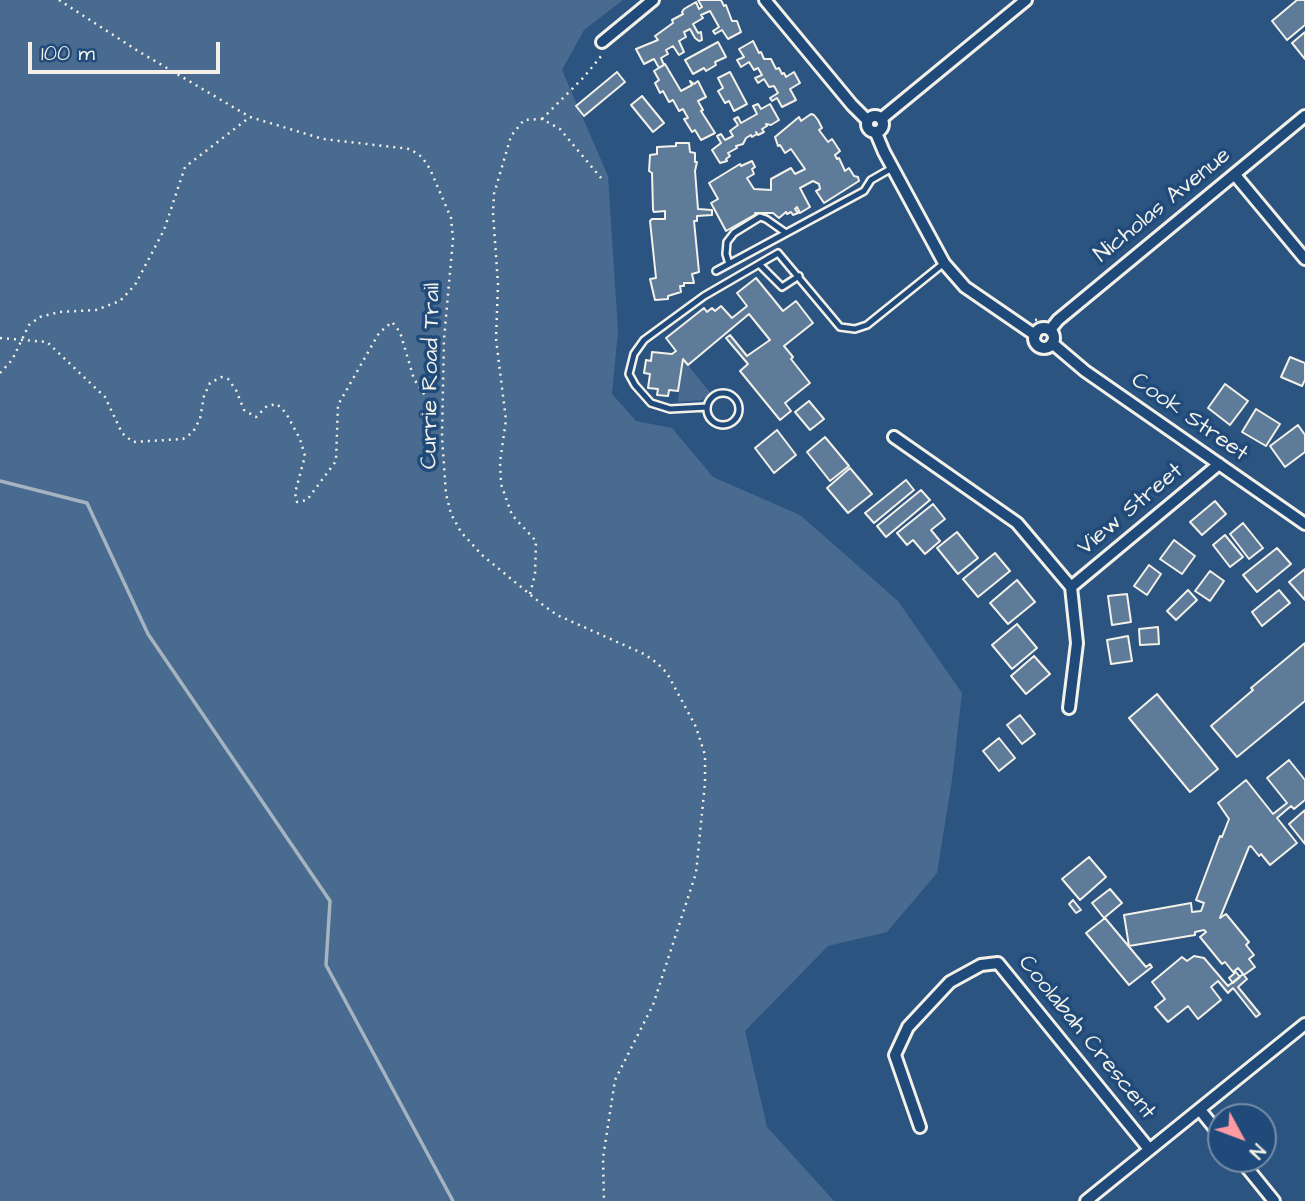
<!DOCTYPE html>
<style>
body{margin:0}
#map{position:relative;width:1305px;height:1201px;overflow:hidden;background:#2c5481;font-family:"Architects Daughter",sans-serif}
canvas{display:block}
.north{position:absolute;left:1207px;top:1103px;width:70px;height:70px;box-sizing:border-box;background:#1f4a7a;border:2px solid #748da6;border-radius:50%;rotate:131deg;font-size:19px;font-weight:700;line-height:28px;text-align:center;color:#f4f1e8}
.north::after{content:'';display:block;margin:auto;width:24px;height:32px;background:#ff9aa2;clip-path:polygon(50% 0,100% 100%,50% 72%,0 100%)}
.scale{position:absolute;left:28px;top:42px;width:192px;height:32px;box-sizing:border-box;border:4px solid #f4f1e8;border-top:0;padding-left:9px;font-size:21px;line-height:24px;white-space:nowrap;color:#f4f1e8;-webkit-text-stroke:5px #1f4a7a;paint-order:stroke}
</style>
<div id="map">
<canvas width="1305" height="1201"></canvas>
<div class="north">N</div>
<div class="scale">100 m</div>
</div>
<script>
const context = document.querySelector('canvas').getContext('2d');
context.lineJoin = 'round';
function fill(path, color) { context.fillStyle = color; context.fill(path, 'evenodd'); }
const toPath = rows => new Path2D(rows.map(r => 'M' + r).join(''));
function strokePath(path, color, width, dash) { context.strokeStyle = color; context.lineWidth = width; context.lineCap = dash ? 'butt' : 'round'; context.setLineDash(dash || []); context.stroke(path); }
function label(font, color, halo, rows, align = 'center') {
  context.font = font + ' "Architects Daughter",sans-serif'; context.lineWidth = 7; context.setLineDash([]); context.textBaseline = 'middle'; context.strokeStyle = halo; context.fillStyle = color; for (const [text, x, y, turn = 0] of rows) {
    context.save(); context.translate(x, y); context.rotate((+turn || 0) * Math.PI / 180); context.textAlign = isNaN(turn) ? turn : align; if (halo) context.strokeText(text, 0, 0); context.fillText(text, 0, 0); context.restore();
  }
}
const green = toPath([
 [0,0,623,0,584,30,562,70,608,176,618,331,612,394,636,421,672,428,713,477,800,515,898,601,962,693,952,780,937,873,887,932,828,946,745,1031,767,1127,834,1201,0,1201],
 [683,359,711,394,702,400,678,402]
]);
const stream = toPath([
 [0,481,87,503,148,634,330,901,326,965,453,1201]
]);
const building = toPath([
 [698,0,721,0,724,6,726,5,732,21,737,21,741,32,728,39,722,30,715,34,713,31,719,27,710,11,701,15,703,18,693,24,698,33,701,32,702,40,699,41,695,38,690,29,684,32,686,37,679,41,684,52,679,55,673,46,666,50,668,54,661,58,664,65,659,68,654,59,644,64,636,49,658,40,655,36,673,23,672,20,683,14,682,12,684,9,696,2,699,9,702,7,698,0],
 [1297,0,1305,0,1305,25,1287,40,1272,21,1297,0],
 [1305,32,1305,59,1292,43,1305,32],
 [753,41,759,53,761,52,764,59,771,59,776,69,779,68,782,74,784,73,786,77,794,72,800,83,790,89,796,100,782,107,777,98,772,101,770,98,778,93,774,86,769,87,764,79,758,83,755,78,762,75,758,68,754,70,749,62,741,67,737,60,744,57,739,49,753,41],
 [718,42,726,57,715,62,716,65,706,71,704,68,693,74,685,60,718,42],
 [665,64,681,91,692,85,690,81,694,84,698,81,706,97,698,101,703,110,701,111,715,133,701,140,695,130,692,132,684,119,688,118,683,109,679,111,673,100,669,102,663,91,660,93,655,83,659,80,654,71,665,64],
 [617,72,625,82,584,116,576,106,617,72],
 [730,72,747,104,734,111,729,101,725,103,718,91,723,88,718,78,730,72],
 [642,96,664,123,653,132,631,105,642,96],
 [758,104,761,109,770,104,779,120,771,125,766,124,767,126,762,129,764,132,758,135,756,132,757,134,752,137,751,135,746,138,743,144,736,146,737,148,728,153,730,156,726,159,727,161,720,163,712,150,721,143,717,136,721,134,725,140,733,136,730,131,738,125,734,119,738,117,741,123,757,114,753,106,758,104],
 [811,114,814,115,818,120,822,128,819,130,828,142,832,139,840,151,835,155,837,159,839,158,845,171,849,168,854,176,858,177,859,181,824,203,816,191,820,189,819,184,813,181,800,188,810,207,800,213,797,207,795,209,798,213,793,215,791,212,787,214,786,212,779,218,773,213,755,213,756,214,726,231,711,203,718,199,709,183,740,164,741,166,752,161,755,167,752,169,754,174,747,178,754,189,771,190,771,179,791,168,795,174,805,169,791,149,785,153,780,145,778,146,775,137,799,117,801,121,811,114],
 [676,143,689,143,690,152,695,153,695,162,697,162,695,171,698,209,712,210,712,215,697,216,697,221,694,221,699,272,692,274,694,283,684,283,684,286,680,286,681,292,668,296,668,299,655,300,650,279,656,278,650,221,652,219,665,219,665,211,654,212,653,210,652,173,649,171,650,155,657,154,657,147,676,146,676,143],
 [756,278,783,311,796,301,813,323,784,346,793,357,791,359,810,383,785,403,791,411,780,420,740,371,748,364,726,338,730,335,747,356,770,340,749,314,688,365,683,359,678,391,669,390,668,396,657,395,658,389,648,388,650,374,644,373,646,360,651,361,652,352,672,354,676,351,666,338,704,308,707,312,712,308,715,311,721,306,732,318,747,306,737,293,756,278],
 [1290,357,1305,363,1305,380,1302,386,1281,377,1290,357],
 [1225,384,1248,401,1230,425,1208,408,1225,384],
 [809,401,824,419,810,430,795,412,809,401],
 [1256,409,1280,424,1266,446,1242,432,1256,409],
 [1298,425,1305,435,1305,452,1285,467,1270,446,1298,425],
 [777,430,796,455,774,473,755,448,777,430],
 [825,437,849,466,830,481,807,452,825,437],
 [850,468,872,494,848,513,827,488,850,468],
 [906,480,914,490,874,523,865,513,906,480],
 [921,490,930,500,886,537,877,526,921,490],
 [1215,501,1226,514,1202,535,1190,522,1215,501],
 [933,504,945,519,931,530,940,541,925,554,913,540,907,545,897,533,933,504],
 [1243,523,1263,548,1249,559,1230,534,1243,523],
 [957,532,978,558,958,574,937,548,957,532],
 [1225,535,1243,557,1230,567,1213,545,1225,535],
 [1174,540,1195,556,1182,574,1160,559,1174,540],
 [1277,548,1291,564,1257,592,1243,575,1277,548],
 [995,553,1010,571,978,597,963,579,995,553],
 [1149,565,1161,574,1147,595,1134,586,1149,565],
 [1305,569,1305,600,1289,582,1305,569],
 [1210,571,1224,581,1210,601,1195,591,1210,571],
 [1017,580,1035,602,1008,624,990,603,1017,580],
 [1188,590,1197,600,1176,620,1167,611,1188,590],
 [1279,590,1290,603,1262,626,1252,612,1279,590],
 [1127,594,1131,622,1112,625,1108,596,1127,594],
 [1017,624,1037,648,1012,669,992,645,1017,624],
 [1158,627,1159,644,1140,645,1139,629,1158,627],
 [1128,636,1132,661,1111,664,1107,640,1128,636],
 [1305,643,1305,701,1237,757,1211,726,1253,690,1251,688,1305,643],
 [1034,656,1050,674,1026,694,1011,676,1034,656],
 [1157,694,1218,769,1190,792,1129,718,1157,694],
 [1020,715,1035,734,1022,744,1007,725,1020,715],
 [999,738,1015,758,999,771,983,751,999,738],
 [1289,760,1305,780,1305,800,1294,809,1291,806,1277,818,1297,843,1270,865,1261,854,1259,856,1251,846,1249,847,1220,918,1226,914,1249,942,1246,945,1254,955,1249,959,1255,967,1244,975,1238,968,1233,972,1225,962,1222,964,1200,937,1206,932,1204,930,1195,932,1195,935,1129,946,1124,915,1191,903,1192,912,1201,911,1204,903,1196,900,1220,836,1222,837,1229,819,1218,803,1246,780,1273,814,1287,803,1267,778,1289,760],
 [1305,810,1305,844,1289,824,1305,810],
 [1089,857,1106,877,1080,900,1062,879,1089,857],
 [1110,889,1122,903,1104,918,1092,903,1110,889],
 [1073,900,1081,910,1076,913,1069,904,1073,900],
 [1105,918,1146,967,1150,964,1152,967,1129,985,1086,933,1105,918],
 [1194,956,1204,958,1228,986,1243,974,1247,979,1238,987,1260,1014,1256,1017,1233,988,1228,993,1218,981,1211,987,1221,1000,1198,1019,1188,1006,1168,1022,1155,1007,1165,999,1152,982,1182,957,1187,961,1194,956],
 [1236,972,1240,977,1233,983,1229,978,1236,972]
]);
const path = toPath([
 [59,0,138,51,250,117,323,139,410,149,422,157,430,169,451,218,453,239,444,339,442,437,446,494,451,514,461,532,482,555,543,605,557,615,644,654,657,663,667,673,696,727,705,755,705,783,696,873,653,1005,615,1080,603,1158,604,1201],
 [542,119,584,77,602,55,602,52],
 [1035,320,1042,319],
 [0,338,47,342,105,397,122,433,133,442,183,439,193,432,200,419,204,396,210,383,221,377,228,379,236,390,244,410,256,417,267,406,277,404,286,413,300,439,305,456,295,493,297,502,307,500,336,461,338,405,379,333,392,322,400,332,414,379,428,400,443,414],
 [0,373,12,360,29,325,40,317,59,312,96,310,120,301,135,285,164,230,185,167,250,117],
 [530,594,535,574,536,541,512,515,501,484,500,462,506,420,496,339,498,284,493,213,494,194,511,136,524,120,542,119,560,129,601,178]
]);
const service = toPath([
 [729,264,726,254,727,242,734,233,760,217,766,219,786,233],
 [759,264,782,287,799,276],
 [716,271,864,191,871,180,892,168],
 '707 409a16 16 0 1 1 32 0a16 16 0 1 1-32 0Z',
 [707,407,670,409,651,403,635,385,629,374,634,354,644,340,704,296,778,253,840,327,855,329,867,325,944,263]
]);
const minor = toPath([
 [765,0,852,105,867,120],
 [602,42,653,0],
 '867 124a8 8 0 1 1 16 0a8 8 0 1 1-16 0Z',
 [881,119,1026,0],
 [876,133,884,152,944,263,965,287,1035,335],
 [1235,175,1305,259],
 '1034 338a10 10 0 1 1 20 0a10 10 0 1 1-20 0Z',
 [1050,330,1058,320,1305,116],
 [1052,343,1085,371,1305,524],
 [894,437,1017,523,1071,587,1077,643,1069,708],
 [1071,587,1219,464],
 [1200,1110,1221,1136],
 [920,1127,895,1055,908,1027,950,982,981,965,998,963,1149,1149],
 [1240,1159,1274,1201],
 [1086,1201,1305,1024]
]);
const streetNames = [
 ["Nicholas Avenue",1163,206,-39],
 ["Currie Road Trail",432,376,-89],
 ["Cook Street",1189,418,35],
 ["View Street",1131,510,-40],
 ["Coolabah Crescent",1086,1038,51]
];
fill(green, '#496b90');
strokePath(stream, '#a7b4c0', 3.5);
fill(building, '#5e7b9a');
strokePath(building, '#f4f1e8', 2);
strokePath(service, '#f4f1e8', 10);
strokePath(minor, '#f4f1e8', 16);
strokePath(path, '#f4f1e8', 2.5, [2, 5]);
strokePath(service, '#1f4a7a', 5);
strokePath(minor, '#1f4a7a', 10);
label('23px', '#f4f1e8', '#1f4a7a', streetNames);
</script>
